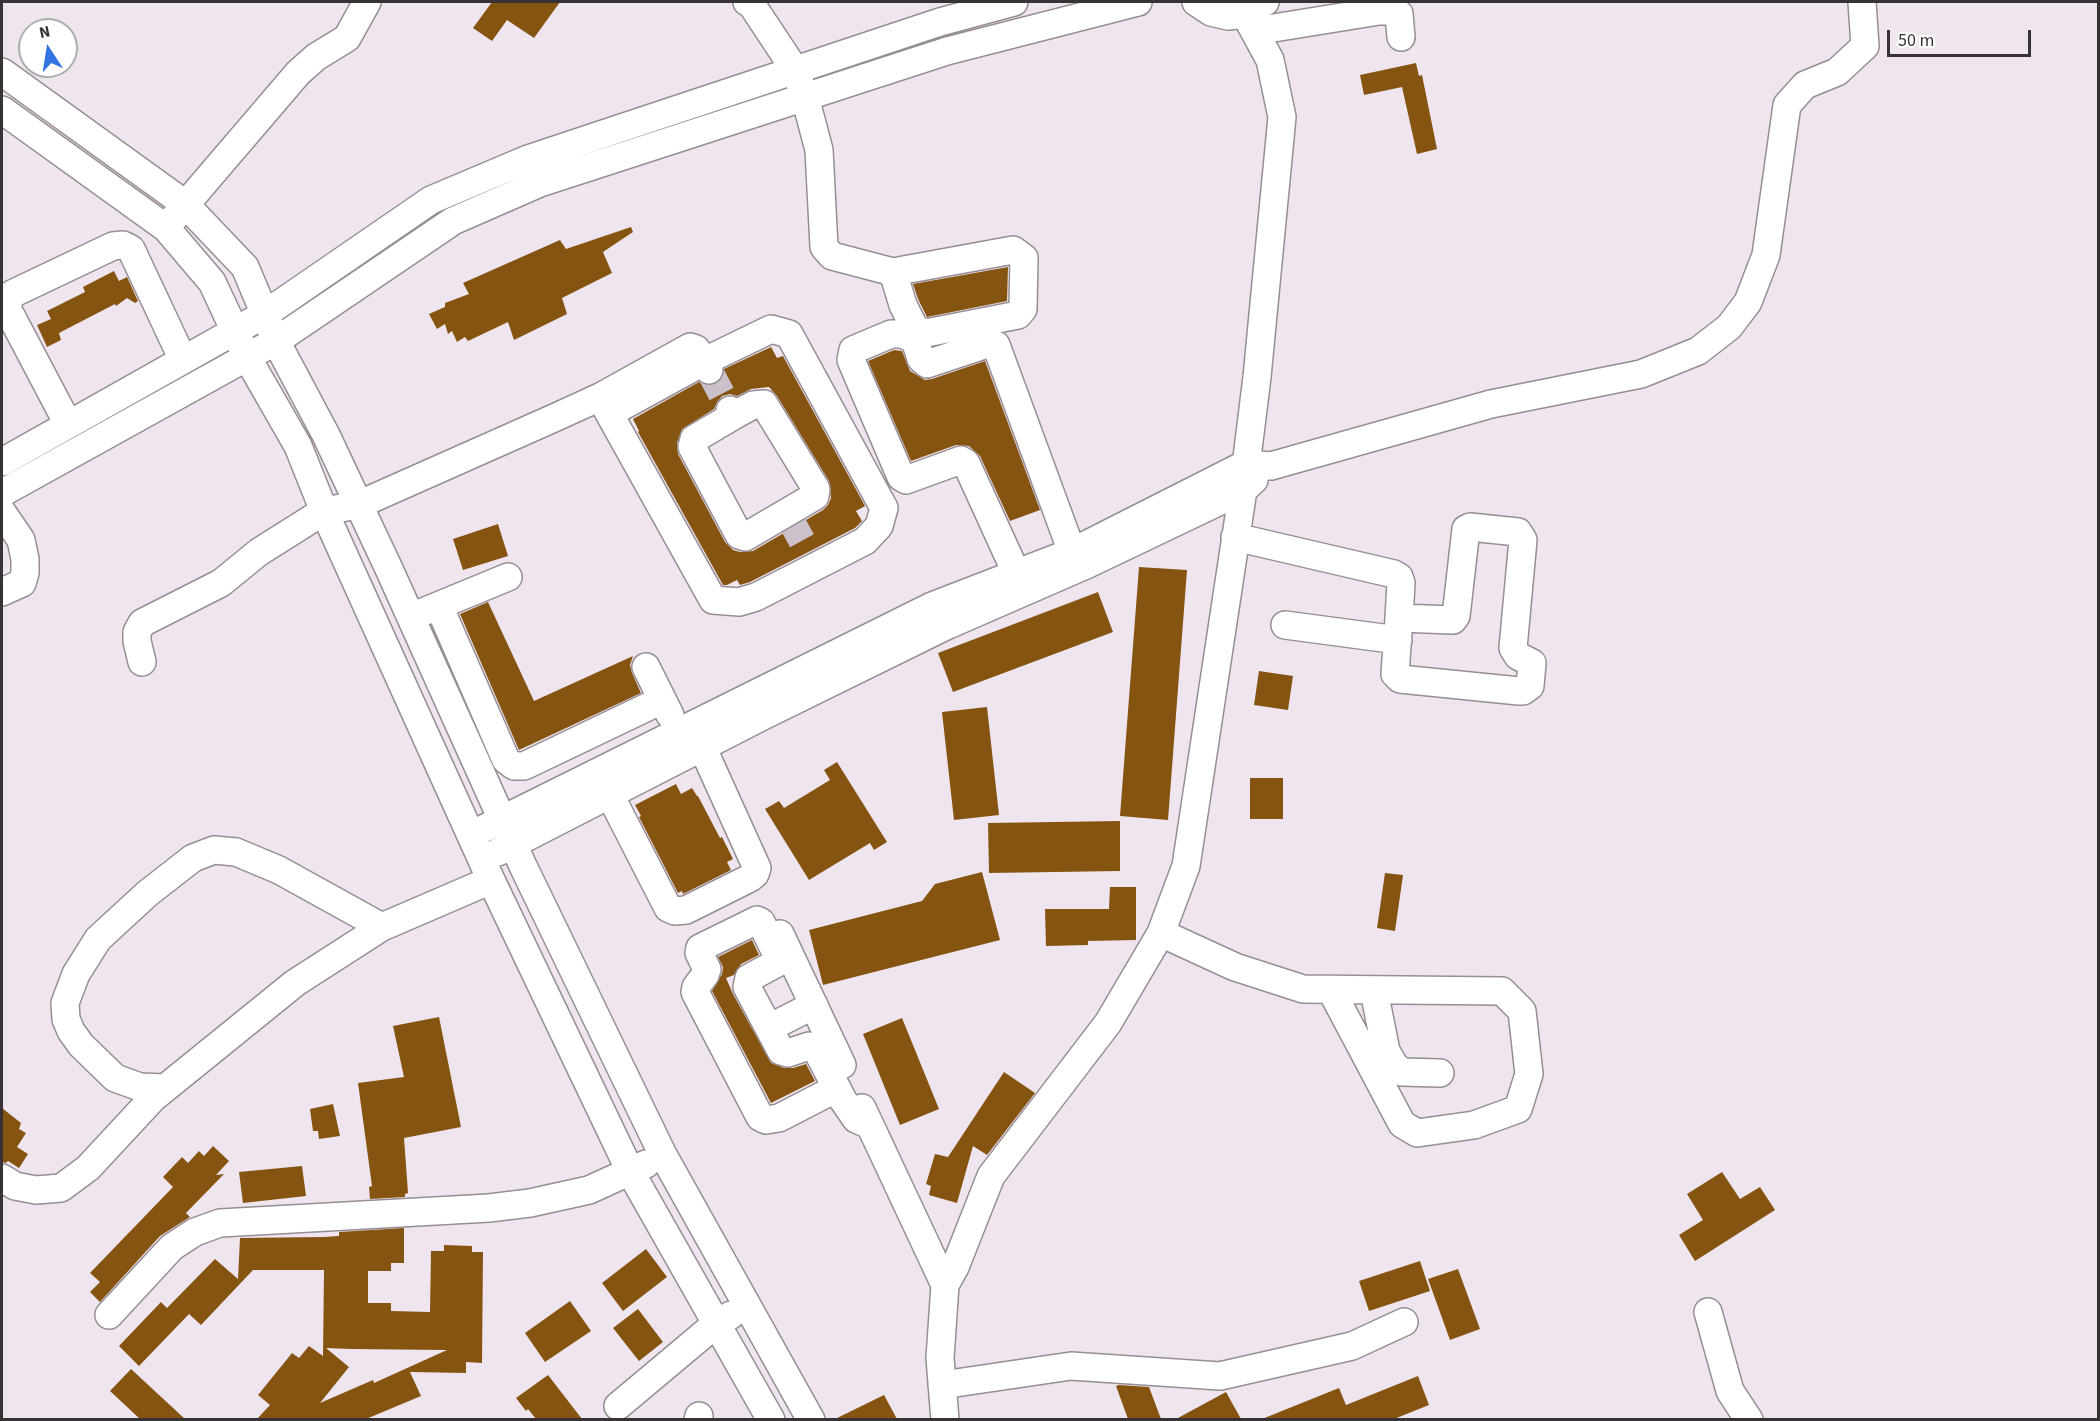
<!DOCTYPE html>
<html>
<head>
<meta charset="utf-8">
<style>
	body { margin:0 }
	#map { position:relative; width:2100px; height:1421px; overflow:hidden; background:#efe5ef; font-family:"Source Sans 3",sans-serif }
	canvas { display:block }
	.frame { position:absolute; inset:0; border:3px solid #363236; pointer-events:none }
	.north { position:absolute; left:18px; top:18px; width:60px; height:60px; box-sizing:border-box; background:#fff; border:2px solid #afadaf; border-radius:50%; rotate:348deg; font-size:16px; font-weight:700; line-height:24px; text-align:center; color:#363236 }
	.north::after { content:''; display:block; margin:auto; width:21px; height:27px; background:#3474e2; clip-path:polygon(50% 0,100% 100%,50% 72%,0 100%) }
	.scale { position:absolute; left:1887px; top:30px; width:144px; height:27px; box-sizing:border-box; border:3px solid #363236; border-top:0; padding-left:8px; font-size:18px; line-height:21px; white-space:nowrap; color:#363236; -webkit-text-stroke:4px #fff; paint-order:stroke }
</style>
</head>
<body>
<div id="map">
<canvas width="2100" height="1421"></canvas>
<div class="frame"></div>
<div class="north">N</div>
<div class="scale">50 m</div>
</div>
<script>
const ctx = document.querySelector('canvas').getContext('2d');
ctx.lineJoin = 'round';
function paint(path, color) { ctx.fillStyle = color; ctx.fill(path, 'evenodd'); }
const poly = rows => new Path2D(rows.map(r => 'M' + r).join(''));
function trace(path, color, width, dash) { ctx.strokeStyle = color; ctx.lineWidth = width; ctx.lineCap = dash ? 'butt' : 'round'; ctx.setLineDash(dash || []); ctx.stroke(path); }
const building = poly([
	[492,2,560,2,534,38,507,20,492,41,473,28],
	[1416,63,1419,76,1422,75,1437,149,1417,154,1402,87,1364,95,1360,75],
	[631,227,633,232,603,252,612,273,562,298,567,314,514,340,508,322,468,341,465,337,457,342,452,331,448,334,445,324,437,329,429,314,445,307,445,303,469,294,463,283,560,240,566,249],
	[1008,267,1007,301,927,317,918,299,913,284],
	[114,271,119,281,127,277,138,301,135,303,127,298,116,306,115,304,59,333,61,340,47,347,37,325,51,319,47,311,85,292,83,287],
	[771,347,777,358,783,356,865,506,856,511,862,521,855,528,750,582,740,585,737,580,727,585,723,585,638,432,639,431,633,419,699,382,707,386,716,384,722,379,724,369],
	[769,387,777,396,829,481,831,498,828,505,823,510,753,551,740,552,733,550,725,542,678,454,677,443,682,429,714,409,717,402,722,396,730,394,737,396,751,389],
	[894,350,902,351,910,371,925,380,932,379,985,361,1040,510,1010,521,980,456,969,446,956,445,911,461,868,361],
	[498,524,508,556,463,570,453,539],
	[1139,567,1187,570,1168,820,1120,816],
	[1098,592,1113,632,953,692,938,653],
	[488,602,534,701,633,656,630,665,632,673,641,693,519,750,460,614],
	[1259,671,1293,676,1288,710,1254,705],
	[987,707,999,815,954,820,942,712],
	[837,762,887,842,874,850,870,843,809,880,765,809,779,801,784,808,830,780,824,770],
	[1250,778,1283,778,1283,819,1250,819],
	[676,784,681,794,692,788,697,796,698,796,720,838,722,837,733,859,727,862,731,870,683,894,682,891,678,893,639,817,641,816,635,805],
	[1120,821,1120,871,989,873,988,823],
	[982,872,1000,940,823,985,809,930,922,901,935,884],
	[1385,873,1403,875,1395,931,1377,928],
	[1110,887,1136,887,1136,940,1088,941,1088,945,1046,946,1045,909,1109,909],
	[752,940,759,955,741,964,734,975,726,978,733,994,771,1063,784,1068,793,1068,806,1064,815,1081,771,1103,712,991,722,974,723,967,718,957],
	[439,1017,461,1127,404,1138,408,1193,405,1194,405,1197,370,1199,369,1187,372,1186,358,1083,404,1077,393,1026],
	[902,1018,939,1109,900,1125,863,1034],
	[1004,1072,1035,1093,987,1155,973,1146,957,1203,929,1195,931,1186,926,1184,935,1154,948,1157],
	[333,1104,340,1136,319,1139,318,1131,313,1131,310,1109],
	[2,1108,21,1123,19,1129,26,1133,17,1147,28,1154,19,1168,8,1161,6,1163,2,1162],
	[213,1146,229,1161,216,1175,224,1174,186,1213,190,1217,160,1236,100,1302,90,1292,100,1282,90,1273,173,1187,163,1177,182,1157,188,1163,199,1151,204,1156],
	[302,1166,306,1196,243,1203,239,1172],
	[1722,1172,1740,1199,1760,1187,1775,1210,1695,1261,1679,1235,1703,1220,1687,1194],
	[404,1228,404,1263,391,1263,391,1271,368,1271,368,1303,391,1303,391,1311,430,1312,431,1251,444,1251,444,1245,472,1246,472,1252,483,1252,482,1363,466,1362,466,1373,410,1372,421,1396,366,1419,257,1419,270,1405,258,1395,292,1353,299,1358,309,1346,323,1356,324,1270,253,1270,201,1325,189,1314,139,1366,119,1346,161,1302,167,1308,215,1259,238,1279,240,1238,324,1237,339,1236,339,1232],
	[326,1348,350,1349,447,1350,374,1383,373,1380,320,1403,349,1367],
	[646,1249,667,1277,623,1311,602,1283],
	[1420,1261,1430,1291,1369,1311,1359,1281],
	[1458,1269,1480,1329,1450,1340,1428,1279],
	[570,1301,591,1331,545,1362,525,1333],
	[638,1309,663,1342,639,1361,613,1328],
	[131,1369,185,1419,140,1419,110,1391],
	[548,1375,582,1419,536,1419,528,1409,526,1411,516,1398],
	[1418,1376,1429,1405,1394,1419,1262,1419,1339,1388,1346,1405],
	[1119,1385,1149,1387,1161,1419,1128,1419,1116,1386],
	[1226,1392,1241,1419,1176,1419],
	[884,1395,897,1419,835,1419]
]);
const minorTunnel = poly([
	[709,370,730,410],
	[789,517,812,559]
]);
const minor = poly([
	[747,2,750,2,795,70,805,97,819,150,824,247,832,256,893,272,1013,250,1024,258,1023,309,1018,315,926,333,915,329,903,305,893,272],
	[1196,2,1211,12,1228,16,1245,14,1265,2],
	[1255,31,1379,11,1392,11,1399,14,1401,37],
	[2,72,185,204,245,267,276,341,326,435,389,569,523,866,662,1153,811,1420],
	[2,110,166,228,212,282,247,357,298,446,324,511,491,880,630,1171,771,1420],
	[174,218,298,73,316,57,347,38,367,2],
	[621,407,705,361,709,370],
	[730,410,733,416,753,405,764,404,816,489,815,496,745,537,739,535,692,447,694,439,733,416],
	[68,424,8,310,8,302,12,294,113,246,123,245,131,249,183,360],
	[2,462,265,314,431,200,528,159,940,22,1014,2],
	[2,493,276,341,453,221,540,183,947,51,1138,2],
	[2,512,21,540,25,559,25,573,22,583,2,592],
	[1235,537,1394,574,1399,577,1401,583,1399,618,1395,674,1400,679,1519,691,1523,691,1530,686,1532,663,1518,656,1513,648,1523,540,1518,532,1470,527,1466,529,1456,616,1453,620,1399,618],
	[1023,588,966,463,961,460,906,480,901,477,851,360,853,350,891,334,902,334,915,340,921,359,927,364,990,343,996,345,1072,552],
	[439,606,506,760,514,766,524,766,662,700],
	[423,612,508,577],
	[1285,625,1398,640],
	[142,662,137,641,137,632,142,623,221,583,259,552,324,511,358,505,554,418,600,397,690,347,696,349,705,361,771,329,789,334,884,508,879,526,865,541,756,597,739,602,713,600,600,397],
	[646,667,670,715],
	[610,795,668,908,675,911,686,910,750,878,755,874,757,868,695,731],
	[471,835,932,606,1072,552,1246,464,1271,466,1491,404,1641,374,1698,351,1729,327,1748,302,1766,255,1787,105,1805,85,1837,72,1865,46,1862,2],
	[498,852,761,717,948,625,1088,564,1243,490,1254,480],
	[1161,933,1235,967,1303,989,1502,991,1522,1011,1529,1074,1518,1109,1474,1125,1417,1133,1402,1124,1331,990],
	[780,934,842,1065],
	[1374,991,1386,1051,1394,1065,1402,1072,1440,1073],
	[769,1028,814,1005],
	[165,1088,140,1087,115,1078,81,1045,71,1031,66,1019,65,1003,76,974,98,939,148,893,193,858,214,850,236,852,279,870,382,927],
	[837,1088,779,1118,766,1120,760,1117,695,992,696,987,705,975,707,969,699,953,700,948,757,920,761,922,778,957,777,963,749,978,747,987,781,1051,788,1053,809,1046,815,1047,843,1100,856,1119,870,1125],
	[862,1108,945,1285],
	[2,1178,15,1186,36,1190,61,1188,88,1168,153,1098,295,983,382,927,491,880],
	[1708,1312,1730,1391,1749,1420],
	[109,1315,172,1247,195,1232,220,1223,489,1208,530,1203,589,1190,646,1164],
	[942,1385,1071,1366,1220,1376,1352,1346,1404,1322],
	[618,1406,717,1323,731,1315],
	[698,1420,699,1416],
	[945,1420,940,1358,945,1285,955,1267,991,1176,1108,1023,1161,933,1186,866,1243,490,1257,377,1282,117,1270,60,1245,14]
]);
paint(building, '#865411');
trace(minorTunnel, '#cac1ca', 27, [27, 14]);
trace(minor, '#968d95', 30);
trace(minor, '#fff', 27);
</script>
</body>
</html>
